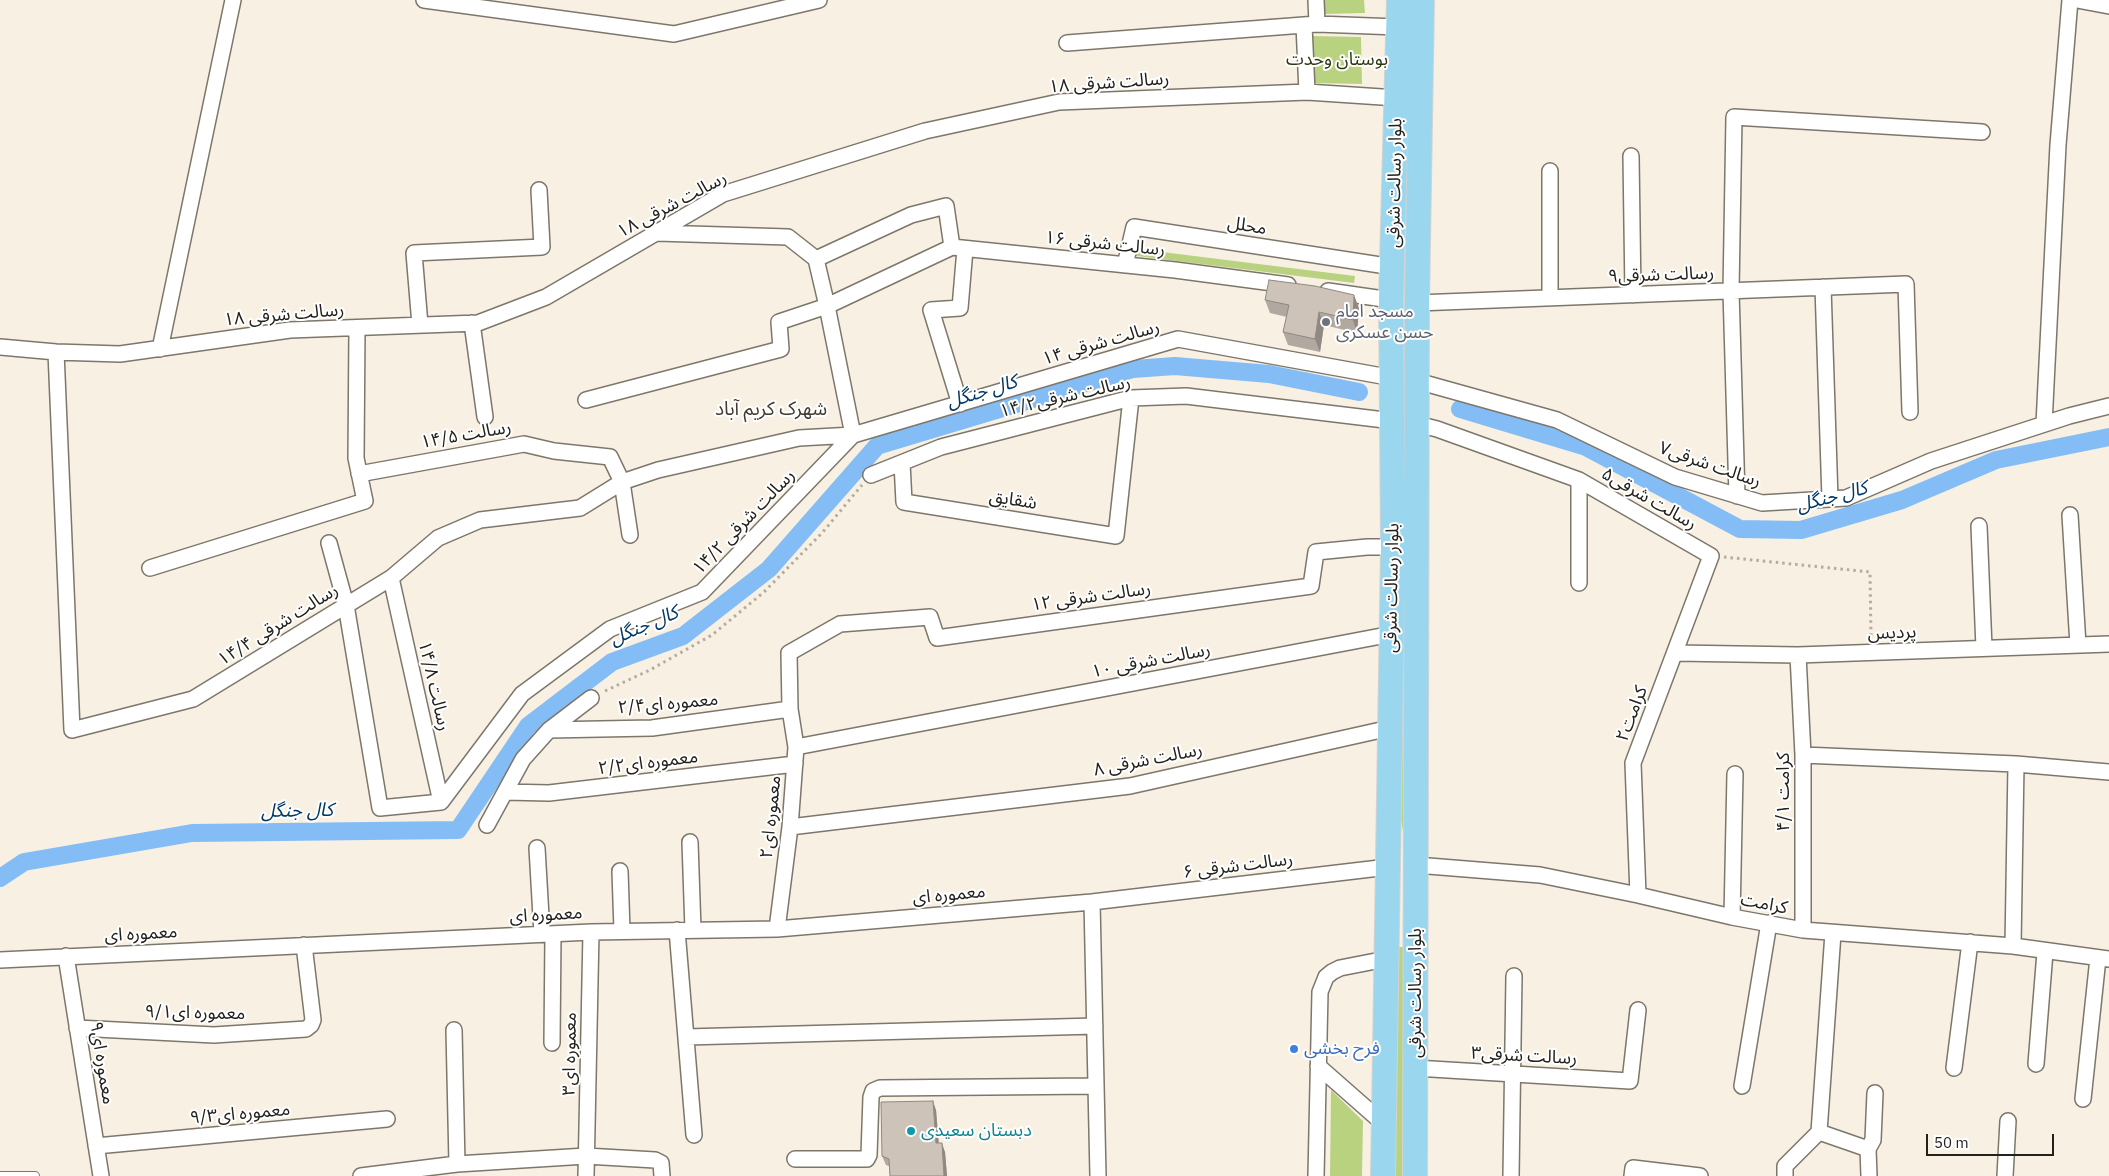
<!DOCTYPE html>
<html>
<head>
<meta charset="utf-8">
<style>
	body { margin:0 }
	#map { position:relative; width:2109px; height:1176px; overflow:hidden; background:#f8f1e3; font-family:"IBM Plex Sans",sans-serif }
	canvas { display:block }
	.scale { position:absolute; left:1926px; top:1134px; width:128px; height:22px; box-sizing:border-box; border:2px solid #23211c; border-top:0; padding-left:6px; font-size:15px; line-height:18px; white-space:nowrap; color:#23211c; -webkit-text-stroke:4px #fff; paint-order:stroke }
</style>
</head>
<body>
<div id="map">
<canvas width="2109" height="1176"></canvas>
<div class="scale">50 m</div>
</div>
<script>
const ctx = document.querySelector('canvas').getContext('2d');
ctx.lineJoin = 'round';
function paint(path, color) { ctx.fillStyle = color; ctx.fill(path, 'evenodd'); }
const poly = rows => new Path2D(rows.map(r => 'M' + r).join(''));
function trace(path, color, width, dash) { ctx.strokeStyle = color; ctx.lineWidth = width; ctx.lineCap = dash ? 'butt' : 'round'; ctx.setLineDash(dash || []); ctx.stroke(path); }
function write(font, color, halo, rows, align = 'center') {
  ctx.font = font + ' "IBM Plex Sans","Noto Sans Arabic",sans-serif'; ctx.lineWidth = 4; ctx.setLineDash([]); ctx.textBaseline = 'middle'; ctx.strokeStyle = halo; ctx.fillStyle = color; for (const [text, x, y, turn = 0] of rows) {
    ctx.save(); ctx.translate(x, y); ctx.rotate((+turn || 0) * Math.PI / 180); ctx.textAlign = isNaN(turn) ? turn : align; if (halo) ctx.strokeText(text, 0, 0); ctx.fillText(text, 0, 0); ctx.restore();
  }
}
const green = poly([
	[1324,0,1364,0,1365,13,1324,14],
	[1312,36,1361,37,1362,84,1314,83],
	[1130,248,1355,276,1354,283,1129,255],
	[1401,322,1408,374,1403,831,1397,798],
	[1396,947,1406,947,1403,1176,1395,1176],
	[1331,1090,1363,1121,1362,1176,1330,1176]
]);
const canal = poly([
	[1460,409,1586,447,1740,529,1801,530,1902,500,1996,460,2109,437],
	[0,878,24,862,192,833,458,830,528,726,612,662,683,636,769,569,877,446,1133,369,1175,366,1269,374,1359,392]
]);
const path = poly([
	[1724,557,1870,572,1871,637],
	[605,691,650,670,712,635,764,592,822,533,862,485]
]);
const service = poly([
	[0,1176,35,1176]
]);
const minor = poly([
	[424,0,674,34,819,0],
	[1316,0,1317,24],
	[2077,0,2109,6],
	[1304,25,1307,92],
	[1067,43,1317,24,1398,27],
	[1631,156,1633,295],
	[657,233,788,237,816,259],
	[1125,265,1134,227,1393,267],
	[1823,287,1830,499],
	[1328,291,1391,300],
	[1550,298,1550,171],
	[1417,303,1906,284,1910,412],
	[472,323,485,417],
	[420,325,414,253,542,247,539,190],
	[0,347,56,352,120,354,290,330,478,323,546,297,723,194,925,131,1059,102,1307,92,1397,98],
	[160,349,233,0],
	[56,352,72,730,193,699,391,578,438,538,480,520,580,508,622,482,658,470,799,438,853,435,1178,339,1393,378],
	[1417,381,1557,420,1675,477,1762,503,1846,498,1931,461,2069,416,2109,406],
	[586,400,781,349,779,322,827,306,952,247,1175,270,1288,285],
	[960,404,931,310,960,308,965,249],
	[1417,424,1437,429,1579,480,1711,556,1633,763,1638,895],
	[2044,424,2058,145,2070,0],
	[853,435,827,306,816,259,911,215,946,206,952,247],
	[902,463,904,502,1116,536,1131,398],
	[359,474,524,444,554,451,610,457,622,482,630,535],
	[871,475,941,447,1131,398,1186,396,1393,421],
	[1737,496,1731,291,1734,117,1982,132],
	[2070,515,2078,645],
	[1979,526,1984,648],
	[329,543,346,605,380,808,441,802,522,694,610,629,702,592,853,435],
	[150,568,365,501,356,458,357,328],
	[391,578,441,802],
	[1579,583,1579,480],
	[1676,653,1798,655,2109,644],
	[1798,655,1803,755,1803,930],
	[549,730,652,728,790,709],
	[796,747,1392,634],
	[1803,755,2016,764,2109,772],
	[505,792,549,793,795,764],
	[487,825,523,759,549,730,591,698],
	[790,827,1130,786,1390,728],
	[690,842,693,930],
	[537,848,542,934],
	[1416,865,1540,875,1638,895,1732,917,1803,930,2013,946,2109,959],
	[620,871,622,931],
	[1092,902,1098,1176],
	[1732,917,1735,774],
	[777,929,790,827,796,747,790,709,789,653,840,624,930,617,937,638,1311,586,1316,552,1367,547,1393,547],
	[677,930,694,1135],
	[2013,946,2016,764],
	[66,956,101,1176],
	[0,960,591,932,777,929,1092,902,1388,867],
	[77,1028,214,1035,306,1029,311,1025,313,1020,304,945],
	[454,1030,457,1164],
	[686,1037,1095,1026],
	[552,1043,553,934],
	[2036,1064,2045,952],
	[1318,1066,1384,1124],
	[1415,1068,1630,1081,1638,1010],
	[1954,1068,1970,942],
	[1742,1086,1769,923],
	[2083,1099,2098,958],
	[1819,1132,1833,933],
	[1819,1132,1868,1149,1869,1176],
	[96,1146,387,1119],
	[1868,1149,1873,1140,1875,1093],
	[795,1159,867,1159,869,1155,871,1097,873,1091,880,1088,1096,1086],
	[361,1176,457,1164,586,1156,655,1160,661,1163,662,1176],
	[586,1176,591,932],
	[1316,1176,1320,992,1326,977,1332,972,1340,968,1386,959],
	[1511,1176,1514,976],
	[1632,1176,1633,1168,1700,1176],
	[1785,1176,1785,1166,1819,1132],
	[2005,1176,2008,1121]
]);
const primary = poly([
	[1383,1176,1393,547,1391,300,1399,0],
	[1415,1176,1417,303,1422,0]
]);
const wall = poly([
	[1265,300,1359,308,1357,333,1324,325,1320,352,1288,345,1283,332,1287,317,1270,313],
	[936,1110,939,1143,945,1152,947,1176,890,1176,889,1166,886,1165,882,1156]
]);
const shadedWall = poly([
	[1354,295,1359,308,1357,333,1353,320],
	[1319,312,1324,325,1320,352,1315,339],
	[933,1101,936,1110,939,1151,936,1143],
	[942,1143,945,1152,947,1176,944,1176]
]);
const building = poly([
	[1269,280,1315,286,1354,295,1353,320,1319,312,1315,339,1283,332,1289,305,1265,300,1269,280],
	[933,1101,936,1143,942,1143,944,1176,890,1176,889,1159,882,1156,881,1102,933,1101]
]);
const markers = [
	[1326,322,5,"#6b7280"],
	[1294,1049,5,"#3f7fe0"],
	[911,1131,5,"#0f9aa8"]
];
const parkNames = [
	["بوستان وحدت",1337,60]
];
const streetNames = [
	["رسالت شرقی ۱۸",1109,83,-4],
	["بلوار رسالت شرقی",1395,183,-89],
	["رسالت شرقی ۱۸",672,205,-28],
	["محلل",1247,226,9],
	["رسالت شرقی ۱۶",1105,244,6],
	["رسالت شرقی۹",1661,275,-2],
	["رسالت شرقی ۱۸",284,315,-5],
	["رسالت شرقی ۱۴",1101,343,-16],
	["رسالت شرقی۱۴/۲",1065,397,-13],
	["رسالت ۱۴/۵",466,435,-10],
	["رسالت شرقی۷",1710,465,19],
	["رسالت شرقی۵",1649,499,30],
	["شقایق",1013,500,9],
	["رسالت شرقی ۱۴/۲",744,522,-46],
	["بلوار رسالت شرقی",1392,588,-89],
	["رسالت شرقی ۱۲",1091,597,-8],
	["رسالت شرقی ۱۴/۴",278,625,-32],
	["پردیس",1892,633,-2],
	["رسالت شرقی ۱۰",1151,661,-11],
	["رسالت ۱۴/۸",434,686,77],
	["معموره ای۲/۴",668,704,-5],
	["کرامت۲",1632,714,-69],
	["رسالت شرقی ۸",1148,760,-11],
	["معموره ای۲/۲",648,763,-7],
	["کرامت ۴/۱",1784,792,-90],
	["معموره ای۲",771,817,-84],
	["رسالت شرقی ۶",1238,866,-7],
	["معموره ای",949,895,-5],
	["کرامت",1764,904,11],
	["معموره ای",546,915,-3],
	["معموره ای",141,934,-3],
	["بلوار رسالت شرقی",1416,993,-90],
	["معموره ای۹/۱",195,1013,1],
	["معموره ای۳",570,1054,-89],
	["رسالت شرقی۳",1524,1056,3],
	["معموره ای۹",102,1063,81],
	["معموره ای۹/۳",240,1114,-5]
];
const worshipNames = [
	["مسجد امام",1336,312],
	["حسن عسکری",1336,333]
];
const shopNames = [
	["فرح بخشی",1304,1049]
];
const cultureNames = [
	["دبستان سعیدی",921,1131]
];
const waterNames = [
	["کال جنگل",982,392,-17],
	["کال جنگل",1832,497,-15],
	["کال جنگل",644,626,-23],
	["کال جنگل",297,811,-1]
];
const neighbourhoodNames = [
	["شهرک کریم آباد",771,410]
];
paint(green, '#b8d280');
trace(canal, '#84bdf6', 18);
trace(service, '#7d766b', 10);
trace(minor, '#7d766b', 18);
trace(primary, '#d3d3d2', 26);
trace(path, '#b2aca1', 3, [2.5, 4]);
trace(service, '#fff', 8);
trace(minor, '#fff', 15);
trace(primary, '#9bd6ef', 24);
paint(wall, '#b1a89f');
paint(shadedWall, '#908882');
paint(building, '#cec3b9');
trace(building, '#908882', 1);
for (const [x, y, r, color] of markers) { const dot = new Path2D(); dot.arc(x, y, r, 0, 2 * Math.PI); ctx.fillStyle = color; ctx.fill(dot); trace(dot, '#fff', 2); }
write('18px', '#2d3811', '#fff', parkNames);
write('18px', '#23211c', '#fff', streetNames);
write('18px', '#5b616d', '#fff', worshipNames, 'left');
write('18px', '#366cbe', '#fff', shopNames, 'left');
write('18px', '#0d838f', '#fff', cultureNames, 'left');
write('italic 19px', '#003966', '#fff', waterNames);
write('19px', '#3e382e', '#fff', neighbourhoodNames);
</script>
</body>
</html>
